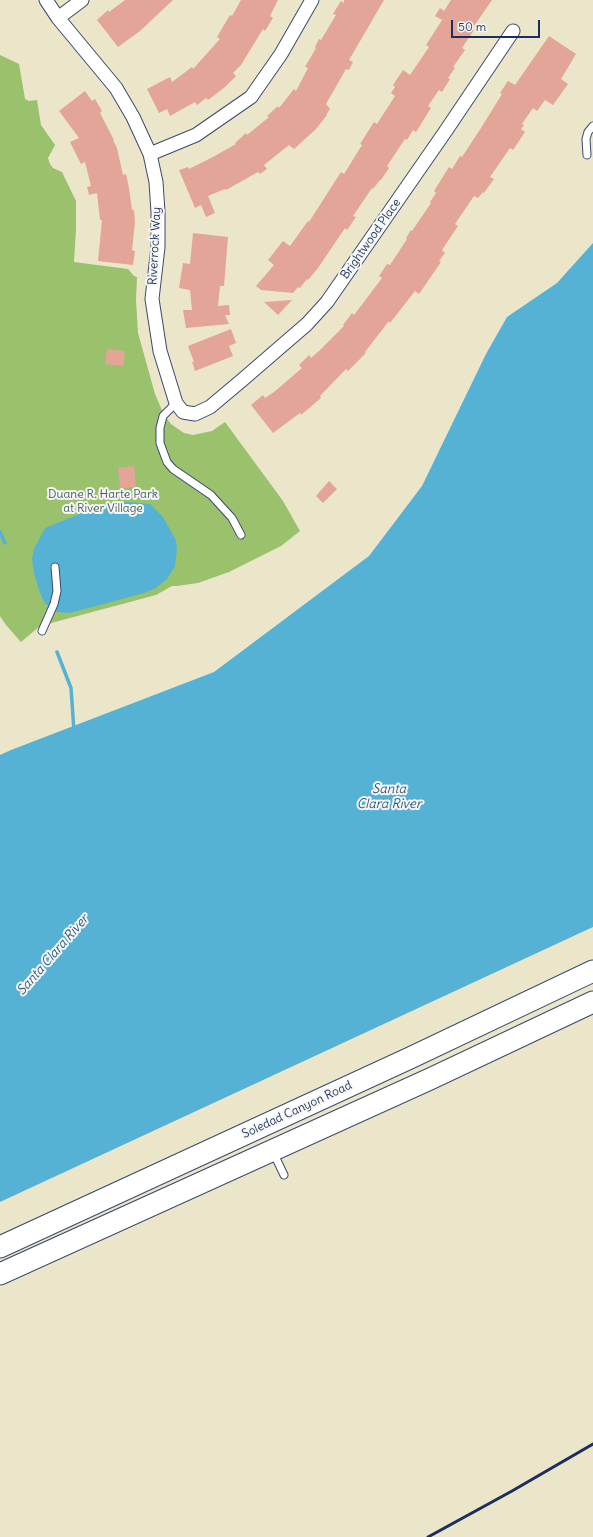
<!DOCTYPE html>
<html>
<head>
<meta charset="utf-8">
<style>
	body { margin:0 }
	#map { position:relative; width:593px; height:1537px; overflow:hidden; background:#ebe6c9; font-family:Delius,sans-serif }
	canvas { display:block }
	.scale { position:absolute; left:451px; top:20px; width:89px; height:18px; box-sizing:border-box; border:2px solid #1b2f5e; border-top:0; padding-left:5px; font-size:12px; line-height:14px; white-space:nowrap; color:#1b2f5e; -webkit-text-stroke:3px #f6f6f2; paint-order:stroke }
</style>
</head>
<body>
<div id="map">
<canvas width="593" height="1537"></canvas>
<div class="scale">50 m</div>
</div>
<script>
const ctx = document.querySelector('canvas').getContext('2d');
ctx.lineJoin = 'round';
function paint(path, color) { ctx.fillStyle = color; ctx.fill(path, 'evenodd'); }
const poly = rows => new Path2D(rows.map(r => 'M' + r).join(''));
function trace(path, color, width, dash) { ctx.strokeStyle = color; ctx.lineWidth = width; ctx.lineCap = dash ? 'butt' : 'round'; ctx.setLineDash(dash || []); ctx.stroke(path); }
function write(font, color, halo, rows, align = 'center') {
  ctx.font = font + ' Delius,sans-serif'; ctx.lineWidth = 4; ctx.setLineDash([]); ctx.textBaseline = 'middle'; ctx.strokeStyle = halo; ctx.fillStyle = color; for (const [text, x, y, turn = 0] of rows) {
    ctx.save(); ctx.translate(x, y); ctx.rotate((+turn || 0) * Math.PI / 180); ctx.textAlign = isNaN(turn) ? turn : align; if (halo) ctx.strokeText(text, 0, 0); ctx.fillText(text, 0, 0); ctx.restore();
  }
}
const green = poly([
	[0,55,19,64,25,99,29,101,37,100,41,125,55,145,48,158,50,164,53,168,62,172,76,201,76,230,74,262,128,269,134,276,137,277,136,300,138,333,155,394,164,415,171,424,184,433,193,435,212,431,225,422,283,501,300,531,281,546,229,572,198,583,177,586,172,586,156,595,40,626,21,642,6,625,0,616]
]);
const water = poly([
	[593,243,593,927,0,1202,0,755,11,750,214,672,369,556,422,486,486,354,507,317,557,283],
	[128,502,150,504,163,517,176,540,177,549,175,566,167,579,156,588,144,593,70,613,58,612,52,610,44,602,39,590,34,573,32,559,34,549,45,528,99,506]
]);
const stream = poly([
	[0,532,5,543],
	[57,652,71,688,74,731]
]);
const building = poly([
	[125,0,173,0,140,31,118,47,97,20,108,10,109,12],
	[241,0,278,0,270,16,273,18,265,31,263,29,241,65,233,73,236,76,225,87,208,100,206,98,197,105,195,102,170,116,167,109,159,113,147,89,170,77,172,82,192,67,193,69,220,39,217,37,230,15,232,16],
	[344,0,384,0,349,60,353,62,349,70,346,69,326,104,330,109,326,115,327,115,316,129,294,149,289,145,264,165,267,169,260,174,258,172,226,190,225,189,208,196,215,213,206,217,201,205,195,208,179,170,188,167,189,169,211,158,236,144,235,143,246,133,247,135,269,117,267,116,278,106,279,108,294,89,296,91,308,68,305,67,316,48,315,47,319,39,321,40,336,15,333,14,341,1,344,3],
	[451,0,492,0,472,29,474,30,462,48,465,50,453,67,455,68,448,78,450,79,442,92,439,90,428,106,431,108,416,132,413,130,407,140,405,139,387,166,389,168,381,180,380,180,373,189,372,188,353,216,356,217,347,230,345,228,318,268,308,280,307,279,300,288,298,287,293,293,261,290,256,286,274,265,268,260,283,241,290,246,308,221,309,222,341,172,344,174,362,145,360,144,374,122,377,124,395,96,391,93,395,87,393,85,403,70,410,75,429,47,426,45,442,20,435,16,440,8,444,11],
	[549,36,576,54,561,79,568,84,553,105,545,100,537,111,533,108,522,124,524,125,521,129,525,132,513,150,510,148,490,177,494,179,484,193,483,192,478,198,474,196,455,224,458,226,442,250,445,253,439,261,441,262,419,294,415,291,390,323,389,321,365,352,366,353,348,371,346,369,320,396,321,398,301,415,300,413,273,433,251,405,263,395,265,398,274,392,302,368,299,365,309,355,311,358,320,350,344,326,343,325,352,313,354,315,382,278,379,276,387,264,390,265,407,239,406,238,411,230,412,231,431,203,430,202,436,193,434,191,449,167,452,169,460,156,462,157,481,128,502,94,500,93,508,81,515,85],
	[85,91,92,101,95,99,102,111,100,113,114,140,113,140,117,148,123,175,126,174,129,188,132,210,134,210,135,222,132,250,135,251,133,265,98,261,102,220,100,220,97,193,89,195,87,187,91,186,85,162,81,164,70,142,79,138,59,111],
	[193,233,228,237,224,286,220,286,218,306,229,305,230,315,225,315,229,324,186,328,183,310,192,310,190,290,179,288,183,263,190,264],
	[292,300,278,315,264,302],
	[231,329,236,343,229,346,233,356,195,371,192,362,194,362,188,346],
	[107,349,125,351,123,366,105,364],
	[134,466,136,487,120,488,118,468],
	[329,481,337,489,323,503,316,496]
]);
const lane = poly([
	[587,155,586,139,588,132,593,126],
	[176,403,163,416,160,428,160,443,167,462,173,469,211,495,232,518,241,535],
	[42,631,54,604,57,591,55,567],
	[273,1152,284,1175]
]);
const street = poly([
	[46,0,58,18,116,88,133,117,150,154,156,182,158,212,158,247,152,299,160,351,176,403,183,412,195,414,210,407,241,381,307,324,327,302,445,132,513,31],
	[58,18,82,0],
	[150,154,196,135,251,97,281,54,312,0]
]);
const primary = poly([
	[0,1247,410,1058,593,971],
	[0,1274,430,1079,593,1002]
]);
const rail = poly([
	[428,1537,512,1491,593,1444]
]);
const streetNames = [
	["Brightwood Place",371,239,-55],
	["Riverrock Way",155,246,-87],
	["Soledad Canyon Road",297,1110,-25]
];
const parkNames = [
	["Duane R. Harte Park",103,495],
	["at River Village",103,509]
];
const waterNames = [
	["Santa",389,789],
	["Clara River",389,804],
	["Santa Clara River",53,955,-49]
];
paint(green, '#9ac16c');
paint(water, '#56b2d4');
trace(stream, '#56b2d4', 3.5);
paint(building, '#e2a597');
trace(lane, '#3a4a6e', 9);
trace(street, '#3a4a6e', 15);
trace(primary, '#3a4a6e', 23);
trace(lane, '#fff', 7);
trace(street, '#fff', 13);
trace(primary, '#fff', 21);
trace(rail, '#1b2f5e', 3);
write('12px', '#1b2f5e', '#f6f6f2', streetNames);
write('12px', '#415b62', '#f6f6f2', parkNames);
write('italic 13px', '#2d5681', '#f6f6f2', waterNames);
</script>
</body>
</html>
